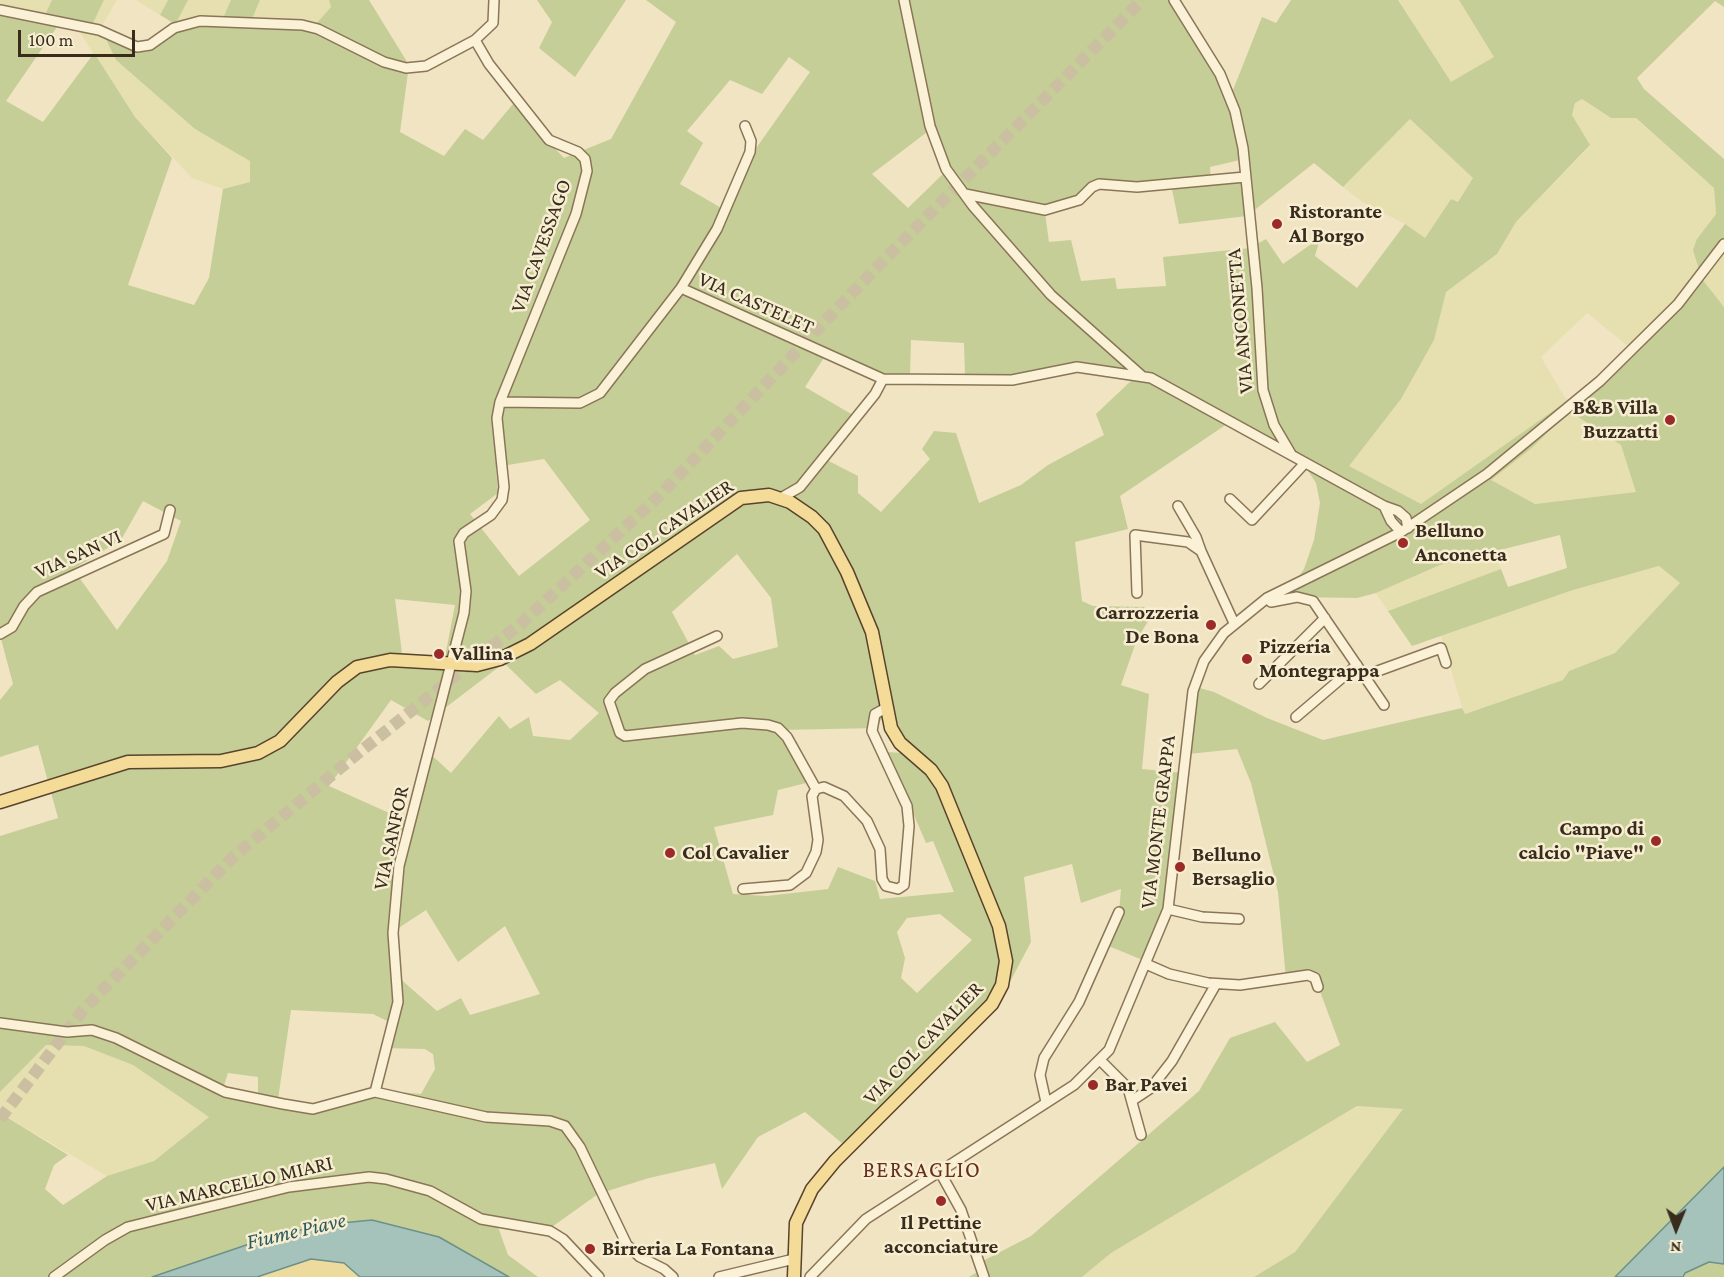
<!DOCTYPE html>
<html>
<head>
<meta charset="utf-8">
<style>
	body { margin:0 }
	#map { position:relative; width:1724px; height:1277px; overflow:hidden; background:#f0e4c2; font-family:"Crimson Pro",serif }
	canvas { display:block }
	.north { position:absolute; left:1646px; top:1199px; width:60px; height:60px; -webkit-text-stroke:4px #f7eed2; paint-order:stroke; rotate:181deg; font-size:16px; font-weight:700; line-height:24px; text-align:center; color:#392c1d }
	.north::after { content:''; display:block; margin:auto; width:21px; height:27px; background:#392c1d; clip-path:polygon(50% 0,100% 100%,50% 72%,0 100%) }
	.scale { position:absolute; left:18px; top:30px; width:117px; height:27px; box-sizing:border-box; border:3px solid #392c1d; border-top:0; padding-left:8px; font-size:18px; line-height:21px; white-space:nowrap; color:#392c1d; -webkit-text-stroke:4px #f7eed2; paint-order:stroke }
</style>
</head>
<body>
<div id="map">
<canvas width="1724" height="1277"></canvas>
<div class="north">N</div>
<div class="scale">100 m</div>
</div>
<script>
const ctx = document.querySelector('canvas').getContext('2d');
ctx.lineJoin = 'round';
function paint(path, color) { ctx.fillStyle = color; ctx.fill(path, 'evenodd'); }
const poly = rows => new Path2D(rows.map(r => 'M' + r).join(''));
function trace(path, color, width, dash) { ctx.strokeStyle = color; ctx.lineWidth = width; ctx.lineCap = dash ? 'butt' : 'round'; ctx.setLineDash(dash || []); ctx.stroke(path); }
function write(font, color, halo, rows, align = 'center') {
  ctx.font = font + ' "Crimson Pro",serif'; ctx.lineWidth = 5; ctx.setLineDash([]); ctx.textBaseline = 'middle'; ctx.strokeStyle = halo; ctx.fillStyle = color; for (const [text, x, y, turn = 0] of rows) {
    ctx.save(); ctx.translate(x, y); ctx.rotate((+turn || 0) * Math.PI / 180); ctx.textAlign = isNaN(turn) ? turn : align; if (halo) ctx.strokeText(text, 0, 0); ctx.fillText(text, 0, 0); ctx.restore();
  }
}
const farmland = poly([
	[0,0,52,0,43,19,0,6],
	[104,0,117,0,100,29,91,25],
	[136,0,168,0,160,15],
	[188,0,231,0,223,18,175,24],
	[260,0,329,0,331,7,315,25,252,19],
	[1398,0,1459,0,1495,58,1451,83],
	[77,28,103,33,116,60,195,129,251,160,250,182,223,189,192,178,135,117],
	[1582,99,1611,118,1635,118,1714,188,1716,214,1697,239,1724,250,1724,307,1702,279,1633,350,1587,313,1541,357,1567,401,1421,505,1348,467,1401,399,1434,340,1446,292,1497,254,1516,222,1590,146,1572,115,1575,103],
	[1410,119,1474,178,1458,202,1451,199,1424,239,1405,224,1364,203,1343,187],
	[1569,411,1621,445,1637,492,1535,504,1490,480,1533,447],
	[1495,553,1501,569,1388,611,1376,593,1440,565],
	[1659,566,1680,583,1615,653,1569,671,1563,680,1464,714,1441,636,1573,590],
	[46,1045,84,1046,133,1065,209,1117,154,1161,107,1176,0,1113,0,1092],
	[1357,1106,1404,1108,1295,1252,1254,1277,1082,1277,1111,1253]
]);
const green = poly([
	[52,0,104,0,92,25,127,46,147,52,175,24,160,15,168,0,188,0,176,23,223,18,231,0,260,0,252,19,315,25,331,7,329,0,369,0,409,65,400,132,444,156,465,129,483,140,513,104,564,158,611,139,676,22,646,0,1178,0,1233,90,1262,17,1276,23,1291,0,1398,0,1451,82,1494,57,1459,0,1724,0,1724,7,1715,1,1637,78,1644,89,1724,159,1724,250,1702,279,1724,307,1724,1167,1615,1277,1254,1277,1295,1252,1403,1109,1357,1106,1111,1253,1082,1277,969,1277,979,1271,977,1264,1031,1236,1199,1091,1230,1038,1275,1022,1307,1062,1340,1045,1315,978,1286,979,1278,892,1251,783,1237,749,1188,754,1196,687,1214,692,1267,718,1323,740,1462,708,1465,714,1563,680,1569,671,1615,653,1680,583,1659,566,1573,590,1412,646,1388,611,1501,569,1508,587,1567,568,1560,535,1440,565,1376,593,1357,598,1297,597,1295,582,1304,569,1314,540,1320,503,1316,483,1305,466,1227,424,1120,496,1128,529,1075,542,1082,601,1093,606,1144,607,1152,615,1137,639,1121,685,1149,694,1142,769,1185,773,1175,881,1167,924,1150,963,1106,945,1119,912,1121,889,1081,903,1072,864,1024,877,1031,942,1003,995,850,1150,805,1112,758,1137,722,1189,715,1163,649,1178,598,1194,549,1229,496,1221,508,1255,538,1277,509,1277,439,1237,321,1225,264,1239,152,1277,0,1277,0,1113,68,1155,54,1165,45,1189,63,1205,107,1176,154,1161,209,1117,133,1065,84,1046,46,1045,0,1092,0,836,58,818,38,745,0,757,0,700,13,684,0,635,0,6,43,19],
	[59,24,103,33,116,60,195,129,250,161,250,182,223,189,209,278,194,305,128,285,172,158,135,117,94,53,43,122,6,101],
	[789,57,810,72,757,147,723,209,680,184,703,143,687,131,730,80,762,94],
	[1582,99,1611,118,1636,118,1714,188,1716,214,1697,239,1693,250,1702,279,1569,410,1567,401,1421,504,1349,466,1401,399,1434,340,1446,292,1497,254,1516,222,1590,145,1572,115,1575,103],
	[1410,119,1473,178,1458,202,1451,199,1425,238,1405,224,1357,288,1315,256,1320,238,1283,264,1266,239,1250,248,1163,257,1166,286,1117,289,1115,278,1081,281,1071,240,1049,242,1045,213,1101,186,1171,184,1179,224,1247,216,1314,163,1343,187],
	[931,129,948,169,908,208,872,174],
	[1244,159,1245,178,1211,180,1210,167],
	[911,340,964,343,965,375,995,377,1095,367,1133,379,1096,414,1104,435,1048,465,1021,485,979,503,956,433,934,431,922,449,930,459,881,512,858,493,858,476,819,456,853,415,805,387,829,350,884,375,910,376],
	[1569,411,1621,445,1636,492,1535,504,1491,480,1533,447],
	[544,459,590,520,519,576,470,514,498,493,496,467],
	[143,501,181,521,167,561,117,630,73,569,121,540],
	[737,554,771,598,778,647,733,659,719,646,695,655,672,612],
	[395,599,455,605,445,657,402,653],
	[504,663,536,694,560,680,599,713,570,740,533,736,529,717,510,729,499,716,451,773,427,751,407,821,329,786,391,700,428,721],
	[889,703,902,753,887,752,926,843,933,841,954,892,880,899,875,881,838,867,828,889,767,896,733,894,714,827,773,815,778,790,806,783,780,730,877,728],
	[426,910,458,962,505,926,540,994,470,1015,461,998,437,1011,390,970,391,933],
	[940,914,972,940,917,993,901,978,905,958,897,932,907,918],
	[291,1010,373,1014,387,1021,382,1048,425,1049,433,1054,435,1069,421,1094,379,1090,310,1112,277,1106],
	[228,1073,258,1077,258,1101,220,1097],
	[537,0,626,0,575,77,539,48,552,22],
	[1709,1262,1724,1264,1724,1277,1683,1277,1685,1273]
]);
const sand = poly([
	[311,1259,344,1263,360,1277,257,1277]
]);
const water = poly([
	[1724,1167,1724,1264,1709,1262,1685,1273,1683,1277,1615,1277,1724,1167],
	[372,1220,439,1237,509,1277,360,1277,344,1263,311,1259,257,1277,152,1277,264,1239,321,1225,372,1220]
]);
const majorTunnel = poly([
	[0,1119,83,1010,233,857,356,755,524,621,660,495,875,269,1142,0]
]);
const minor = poly([
	[904,0,930,126,946,169,973,206,1051,295,1142,376],
	[1174,0,1220,74,1235,111,1243,148,1257,288,1263,390,1274,425,1291,454],
	[0,10,99,30,137,47,150,45,174,28,200,21,302,25,318,29,384,62,406,68,426,66,475,40,489,64,549,140,578,152,585,159,587,171,576,214,500,402,497,418,504,487,502,500,491,515,464,533,459,541,466,591,464,613,399,866,393,933,398,1002,375,1092],
	[475,40,493,23,494,0],
	[965,194,1045,210,1079,200,1092,187,1099,184,1137,187,1245,177],
	[681,288,883,379,1012,380,1077,367,1151,378,1384,506,1398,511,1406,518,1408,528],
	[500,402,580,403,600,393,681,288,717,229,750,152,751,141,745,126],
	[781,498,800,487,875,394,883,379],
	[1230,499,1252,520,1305,463],
	[1178,506,1196,537,1201,551],
	[1384,506,1391,521,1401,532],
	[1137,593,1135,535,1188,542,1201,551,1234,623],
	[1267,598,1271,602,1297,597,1313,601,1384,705],
	[0,634,12,627,24,606,37,592,164,534,170,510],
	[717,636,645,669,615,693,609,701,620,733,625,736,742,723,768,725,778,728,787,737,816,789],
	[1364,676,1441,648,1446,663],
	[1259,684,1325,618],
	[1296,717,1357,665],
	[743,889,790,885,806,873,816,852,818,840,812,796,816,789,824,787,844,796,867,821,880,849,882,879,886,886,898,889,904,885,909,826,907,806,872,731,875,714,886,708],
	[1168,909,1202,917,1239,919],
	[1146,964,1169,974,1208,983,1240,985,1308,975,1315,978,1318,987],
	[0,1023,67,1032,92,1030,116,1038,225,1092,283,1104,313,1109,375,1092,486,1117,550,1121,565,1126,580,1147,627,1245,640,1257,664,1269,673,1277],
	[1101,1061,1128,1088,1141,1135],
	[1133,1100,1151,1088,1172,1061,1216,984],
	[1046,1102,1040,1075,1044,1058,1079,1002,1119,912],
	[940,1172,961,1210,984,1277],
	[54,1277,105,1240,128,1227,289,1187,369,1177,386,1179,430,1191,481,1219,550,1231,563,1239,599,1277],
	[719,1277,794,1259],
	[810,1277,866,1219,1074,1085,1109,1050,1168,909,1193,691,1204,661,1224,633,1267,598,1401,532,1487,474,1600,381,1678,304,1724,244]
]);
const major = poly([
	[0,802,128,762,221,761,258,753,280,741,337,682,357,667,390,660,477,665,500,659,530,644,741,498,769,495,790,502,812,517,824,529,847,572,872,632,891,728,900,743,931,770,942,786,999,926,1006,961,1002,985,992,1004,835,1161,812,1189,796,1223,794,1277]
]);
const markers = [
	[1277,224,6,"#9c2a26"],
	[1670,420,6,"#9c2a26"],
	[1403,543,6,"#9c2a26"],
	[1211,625,6,"#9c2a26"],
	[439,654,6,"#9c2a26"],
	[1247,659,6,"#9c2a26"],
	[1656,841,6,"#9c2a26"],
	[670,853,6,"#9c2a26"],
	[1180,867,6,"#9c2a26"],
	[1093,1085,6,"#9c2a26"],
	[941,1201,6,"#9c2a26"],
	[590,1249,6,"#9c2a26"]
];
const poiNames = [
	["Ristorante",1289,212],
	["Al Borgo",1289,236],
	["B&B Villa",1658,408,"right"],
	["Buzzatti",1658,432,"right"],
	["Belluno",1415,531],
	["Anconetta",1415,555],
	["Carrozzeria",1199,613,"right"],
	["De Bona",1199,637,"right"],
	["Pizzeria",1259,647],
	["Montegrappa",1259,671],
	["Vallina",451,654],
	["Campo di",1644,829,"right"],
	["calcio \"Piave\"",1644,853,"right"],
	["Col Cavalier",682,853],
	["Belluno",1192,855],
	["Bersaglio",1192,879],
	["Bar Pavei",1105,1085],
	["Il Pettine",941,1223,"center"],
	["acconciature",941,1247,"center"],
	["Birreria La Fontana",602,1249]
];
const streetNames = [
	["VIA CAVESSAGO",541,246,-70],
	["VIA CASTELET",756,303,24],
	["VIA ANCONETTA",1240,321,-95],
	["VIA COL CAVALIER",664,529,-34],
	["VIA SAN VI",78,554,-24],
	["VIA MONTE GRAPPA",1158,822,-83],
	["VIA SANFOR",391,838,-78],
	["VIA COL CAVALIER",923,1043,-46],
	["VIA MARCELLO MIARI",239,1184,-13]
];
const neighbourhoodNames = [
	["BERSAGLIO",922,1170]
];
const waterNames = [
	["Fiume Piave",296,1231,-13]
];
paint(farmland, '#e6dfaf');
paint(green, '#c5ce96');
paint(sand, '#eddb9e');
paint(water, '#a5c2bb');
trace(water, '#6b9189', 1.5);
trace(majorTunnel, '#cbbfa1', 12, [12, 6]);
trace(minor, '#8a7558', 12);
trace(major, '#58432d', 15);
trace(minor, '#faf1d6', 9);
trace(major, '#f4db98', 12);
for (const [x, y, r, color] of markers) { const dot = new Path2D(); dot.arc(x, y, r, 0, 2 * Math.PI); ctx.fillStyle = color; ctx.fill(dot); trace(dot, '#f7eed2', 2); }
write('bold 21px', '#392c1d', '#f7eed2', poiNames, 'left');
write('21px', '#392c1d', '#f7eed2', streetNames);
ctx.letterSpacing = '1.5px';
write('22px', '#682e1b', '#f7eed2', neighbourhoodNames);
ctx.letterSpacing = '0px';
write('italic 22px', '#2c5a59', '#f7eed2', waterNames);
</script>
</body>
</html>
